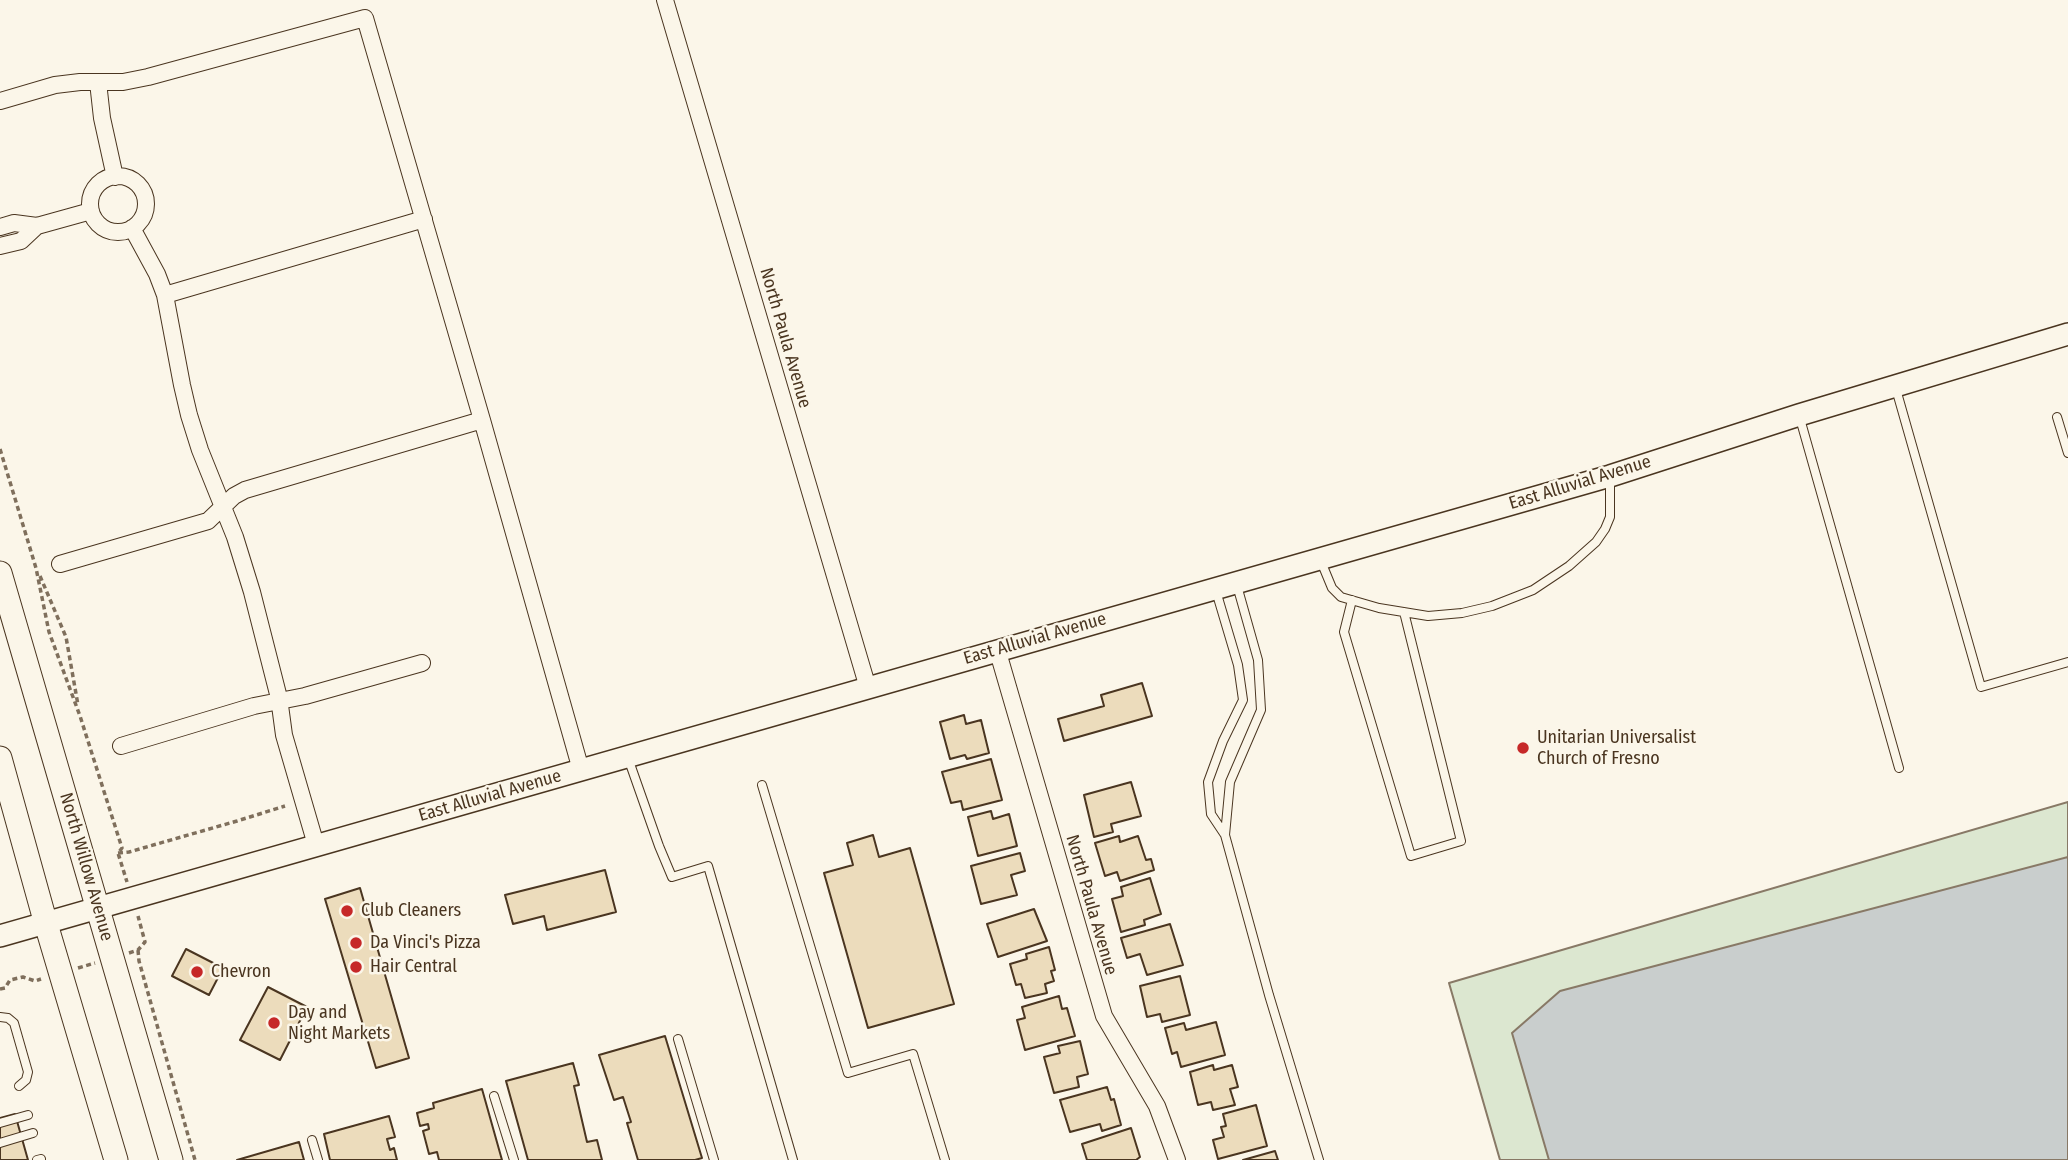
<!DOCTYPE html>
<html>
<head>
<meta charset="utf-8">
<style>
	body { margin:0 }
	canvas { display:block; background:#fbf6e9 }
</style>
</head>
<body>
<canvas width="2068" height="1160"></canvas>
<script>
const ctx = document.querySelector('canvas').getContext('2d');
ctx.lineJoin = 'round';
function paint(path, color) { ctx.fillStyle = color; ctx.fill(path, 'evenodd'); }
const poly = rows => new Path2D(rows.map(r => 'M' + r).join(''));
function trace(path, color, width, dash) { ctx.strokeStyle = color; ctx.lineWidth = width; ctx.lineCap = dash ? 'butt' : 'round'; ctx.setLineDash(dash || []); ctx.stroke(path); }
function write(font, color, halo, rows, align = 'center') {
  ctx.font = font + ' "Fira Sans Condensed",sans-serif'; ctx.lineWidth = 5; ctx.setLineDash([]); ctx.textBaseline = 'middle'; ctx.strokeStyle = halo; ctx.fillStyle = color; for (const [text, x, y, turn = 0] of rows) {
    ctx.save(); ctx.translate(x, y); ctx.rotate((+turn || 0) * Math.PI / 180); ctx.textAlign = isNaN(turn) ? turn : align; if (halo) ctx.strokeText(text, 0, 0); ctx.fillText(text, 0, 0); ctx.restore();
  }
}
const green = poly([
	[2068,802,2068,1160,1500,1160,1449,983,2068,802]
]);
const water = poly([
	[2068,857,2068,1160,1549,1160,1512,1033,1560,991,2068,857]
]);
const building = poly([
	[1142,683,1152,716,1064,741,1058,719,1104,706,1101,695,1142,683],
	[964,715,966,724,981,720,989,753,967,759,965,755,950,759,940,722,964,715],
	[991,759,1002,800,963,810,961,801,951,803,942,772,991,759],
	[1131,782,1141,816,1111,824,1113,832,1094,837,1084,795,1131,782],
	[991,811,993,819,1009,814,1017,846,978,856,968,817,991,811],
	[873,835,879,857,910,848,954,1004,868,1028,824,873,853,865,847,843,873,835],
	[1119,836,1120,842,1138,836,1146,860,1151,859,1154,870,1120,881,1117,872,1105,876,1095,843,1119,836],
	[1020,853,1025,871,1011,875,1017,895,981,904,971,866,1020,853],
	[605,870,616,912,547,930,544,916,513,924,505,895,605,870],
	[1150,878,1161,914,1144,920,1145,925,1121,932,1112,899,1123,896,1121,887,1150,878],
	[360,888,409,1058,376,1068,325,899,360,888],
	[1034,909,1047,941,998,957,987,924,1034,909],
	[1170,924,1183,965,1147,975,1140,954,1127,958,1121,938,1170,924],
	[1049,947,1055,970,1051,971,1054,981,1045,984,1047,993,1025,998,1021,984,1016,985,1010,964,1027,959,1026,954,1049,947],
	[186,949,223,968,209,995,172,976,186,949],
	[1180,976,1190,1015,1162,1022,1160,1014,1147,1017,1140,986,1180,976],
	[268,987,307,1007,280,1060,240,1040,268,987],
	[1059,996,1062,1009,1067,1008,1075,1036,1025,1050,1017,1020,1025,1018,1022,1007,1059,996],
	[1216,1022,1225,1055,1181,1067,1177,1052,1172,1054,1165,1028,1184,1023,1186,1030,1216,1022],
	[665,1036,702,1158,695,1160,638,1160,627,1123,631,1122,623,1097,614,1100,599,1055,665,1036],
	[1080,1041,1088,1074,1077,1077,1079,1087,1054,1093,1044,1057,1060,1053,1058,1046,1080,1041],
	[573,1063,579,1085,574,1086,587,1142,597,1140,602,1160,528,1160,506,1081,573,1063],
	[1213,1065,1214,1070,1232,1065,1238,1087,1230,1089,1235,1105,1213,1110,1211,1102,1198,1105,1190,1072,1213,1065],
	[1107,1087,1111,1100,1114,1099,1121,1125,1102,1131,1100,1124,1070,1132,1060,1100,1107,1087],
	[482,1089,502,1160,439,1160,437,1152,429,1154,423,1131,429,1129,428,1124,420,1126,417,1113,434,1108,433,1103,482,1089],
	[1256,1105,1267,1146,1218,1159,1213,1140,1224,1137,1221,1127,1226,1126,1223,1114,1256,1105],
	[15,1114,28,1160,0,1160,0,1118,15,1114],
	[389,1116,395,1137,387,1139,390,1150,394,1148,397,1160,330,1160,324,1134,389,1116],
	[1131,1128,1140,1157,1136,1160,1087,1160,1082,1144,1131,1128],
	[299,1142,304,1160,237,1160,299,1142],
	[1275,1151,1278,1160,1243,1160,1275,1151]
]);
const path = poly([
	[0,449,36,568,49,632,80,716,122,848,118,853,127,882],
	[40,576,66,637,78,705],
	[118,853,129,852,237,821,285,806],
	[138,950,139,961,195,1160],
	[129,953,138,950,145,942,138,916],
	[78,968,95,963],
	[0,989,5,988,10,980,23,977,35,981,41,979]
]);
const service = poly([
	[1896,389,1981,687,2068,662],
	[1799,415,1899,768],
	[2057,417,2068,453],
	[1320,559,1332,588,1341,597,1379,608,1428,616,1462,613,1492,606,1533,590,1569,566,1596,542,1605,529,1610,517,1610,478],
	[1216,591,1238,665,1243,700,1223,741,1208,782,1211,814,1225,835,1230,782,1261,710,1258,660,1236,582],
	[1352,600,1344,632,1411,856,1461,841,1404,612],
	[628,758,659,846,672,877,708,866,793,1160],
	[762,785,848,1073,913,1054,945,1160],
	[1225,835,1269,995,1319,1160],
	[0,1017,8,1018,14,1023,28,1072,26,1080,19,1086],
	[678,1039,714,1160],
	[494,1096,514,1160],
	[0,1123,28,1115],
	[312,1140,318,1160],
	[0,1143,33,1133],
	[37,1160,41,1159]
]);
const minor = poly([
	[665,0,868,688],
	[98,82,102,118,115,177],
	[0,101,55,85,80,82,123,82,148,77,365,18,482,420,581,770],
	'90 204a28 28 0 1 1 56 0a28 28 0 1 1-56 0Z',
	[0,227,14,223,37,226],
	[132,228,157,274,165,295,182,385,189,415,200,450,235,537,252,592,279,698,284,735,316,845],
	[0,246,21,241,37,226,91,211],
	[165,295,424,219],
	[60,564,208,521,234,496,245,490,482,420],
	[997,649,1104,1016,1157,1106,1177,1160],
	[121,746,254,706,305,696,422,663]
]);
const tertiary = poly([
	[0,936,1610,476,1799,415,2068,334]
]);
const secondary = poly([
	[0,573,171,1160],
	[0,758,46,924,116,1160]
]);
const markers = [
	[1523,748,7,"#c62828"],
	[347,911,7,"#c62828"],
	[356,943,7,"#c62828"],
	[356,967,7,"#c62828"],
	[197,972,7,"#c62828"],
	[274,1023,7,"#c62828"]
];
const streetNames = [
	["North Paula Avenue",785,338,74],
	["East Alluvial Avenue",1580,483,-17],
	["East Alluvial Avenue",1035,639,-16],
	["East Alluvial Avenue",490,796,-16],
	["North Willow Avenue",86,867,74],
	["North Paula Avenue",1091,905,74]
];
const poiNames = [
	["Unitarian Universalist",1537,738],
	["Church of Fresno",1537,759],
	["Club Cleaners",361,911],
	["Da Vinci's Pizza",370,943],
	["Hair Central",370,967],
	["Chevron",211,972],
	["Day and",288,1013],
	["Night Markets",288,1034]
];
paint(green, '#dce7d0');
trace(green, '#887966', 2);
paint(water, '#c9cecd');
trace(water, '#887966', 2);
paint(building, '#ecdcbc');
trace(building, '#4a3520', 2);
trace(service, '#4a3520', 10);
trace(minor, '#4a3520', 18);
trace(tertiary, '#4a3520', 24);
trace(secondary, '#4a3520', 25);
trace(path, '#7f6f5c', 3.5, [5, 3.5]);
trace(service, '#fbf6e9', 8);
trace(minor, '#fbf6e9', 16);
trace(tertiary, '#fbf6e9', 21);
trace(secondary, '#fbf6e9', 23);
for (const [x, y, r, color] of markers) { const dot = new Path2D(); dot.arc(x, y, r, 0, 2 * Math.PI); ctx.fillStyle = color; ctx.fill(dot); trace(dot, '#fbf6e9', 2.5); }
write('18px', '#4a3520', '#fbf6e9', streetNames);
write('18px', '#4a3520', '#fbf6e9', poiNames, 'left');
</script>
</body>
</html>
